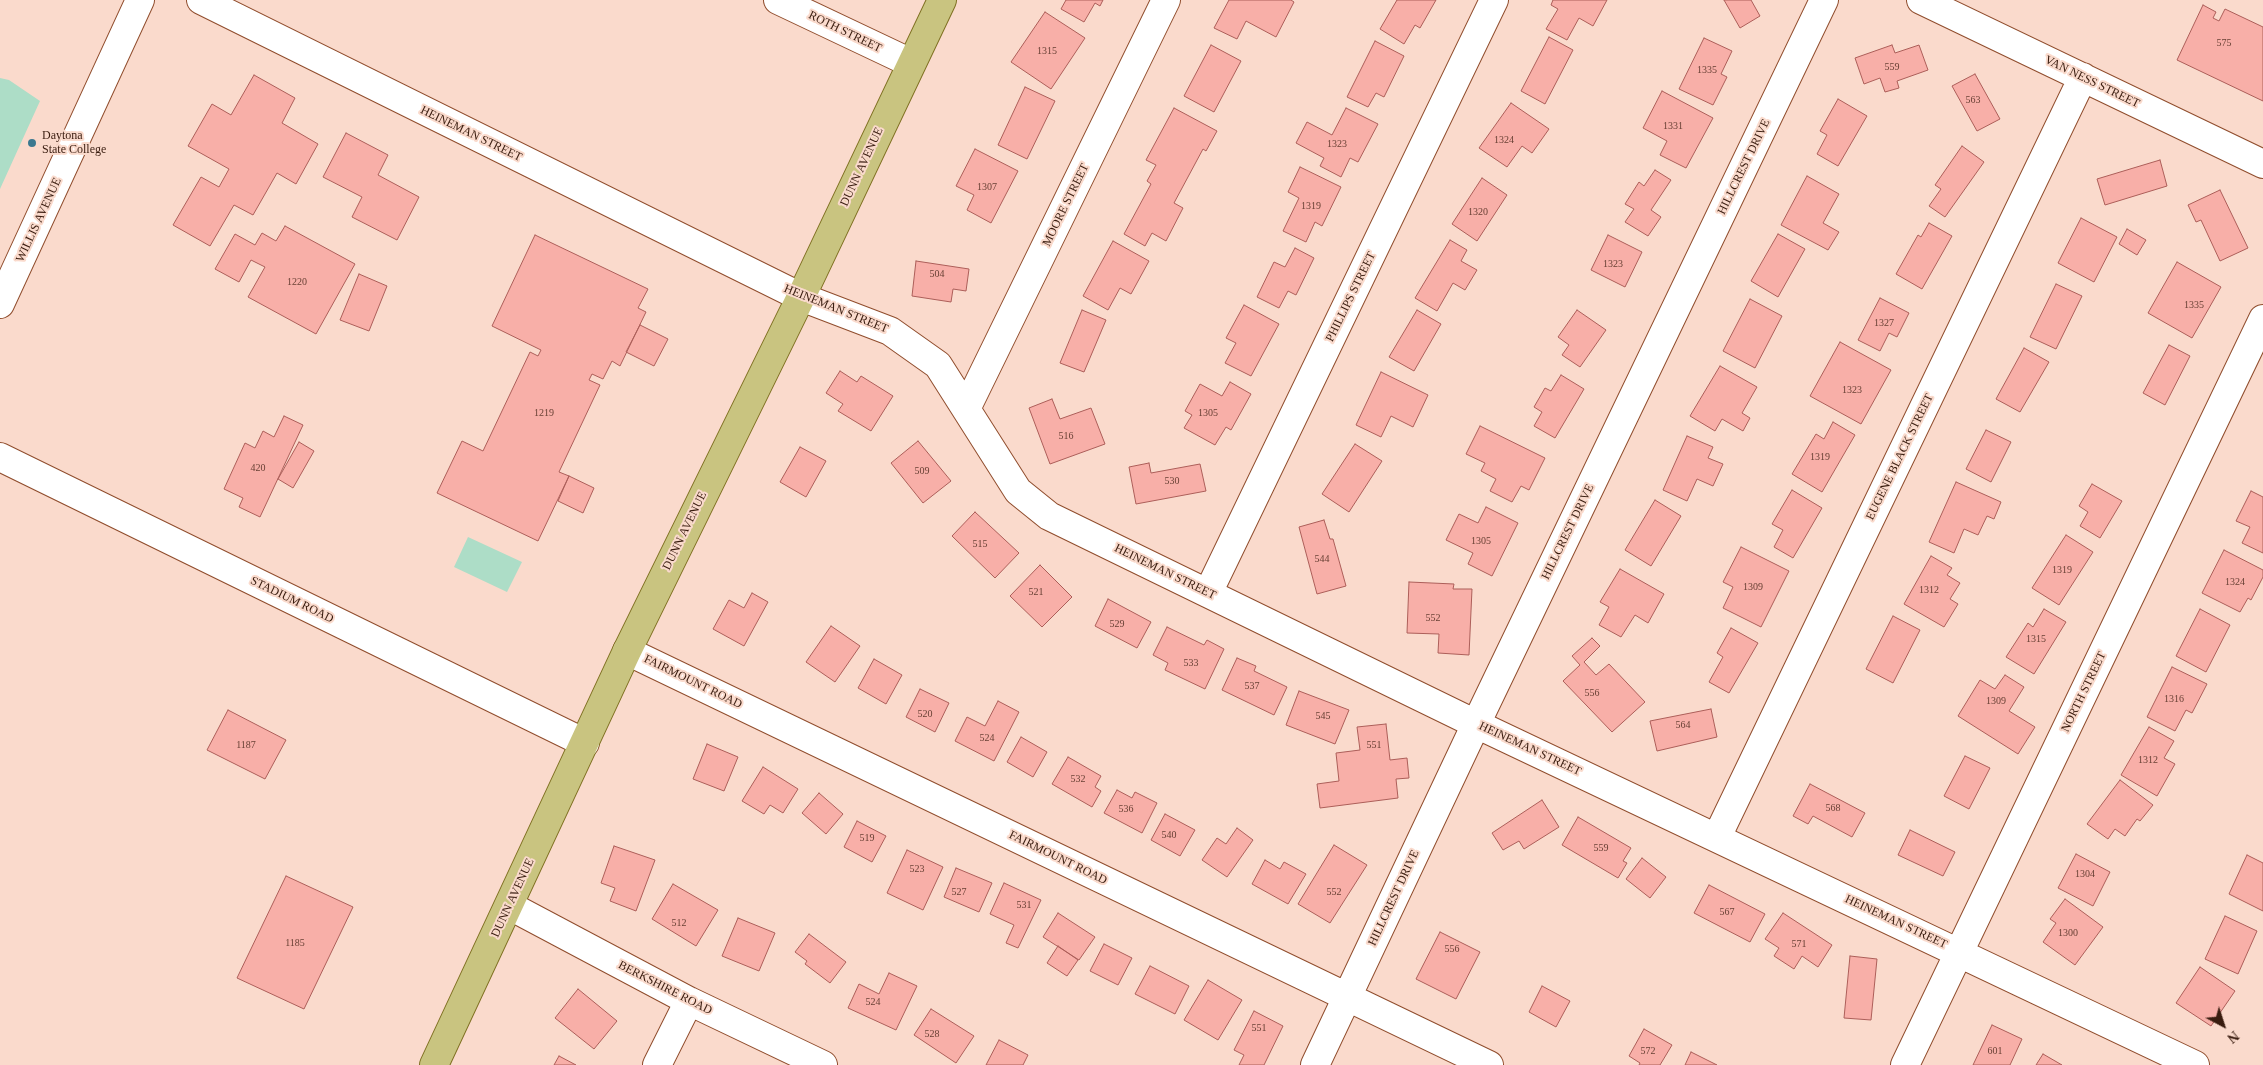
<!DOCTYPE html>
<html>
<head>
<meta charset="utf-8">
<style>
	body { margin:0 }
	#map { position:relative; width:2263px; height:1065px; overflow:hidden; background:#fadacc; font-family:Georgia,serif }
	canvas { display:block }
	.north { position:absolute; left:2198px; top:1000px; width:50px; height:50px; -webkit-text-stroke:4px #fadacc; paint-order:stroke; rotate:140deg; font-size:14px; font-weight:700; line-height:20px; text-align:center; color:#391c0f }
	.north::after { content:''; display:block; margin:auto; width:18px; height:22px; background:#391c0f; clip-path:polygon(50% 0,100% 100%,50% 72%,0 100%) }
</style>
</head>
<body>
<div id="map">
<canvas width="2263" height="1065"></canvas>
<div class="north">N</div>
</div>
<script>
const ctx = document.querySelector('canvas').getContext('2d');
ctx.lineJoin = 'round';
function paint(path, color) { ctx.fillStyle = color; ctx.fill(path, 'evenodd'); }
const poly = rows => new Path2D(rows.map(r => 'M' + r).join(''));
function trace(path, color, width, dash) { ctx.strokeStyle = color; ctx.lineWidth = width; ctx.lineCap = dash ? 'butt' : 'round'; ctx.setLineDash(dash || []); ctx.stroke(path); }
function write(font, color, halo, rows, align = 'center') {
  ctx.font = font + ' Georgia,serif'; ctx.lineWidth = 4; ctx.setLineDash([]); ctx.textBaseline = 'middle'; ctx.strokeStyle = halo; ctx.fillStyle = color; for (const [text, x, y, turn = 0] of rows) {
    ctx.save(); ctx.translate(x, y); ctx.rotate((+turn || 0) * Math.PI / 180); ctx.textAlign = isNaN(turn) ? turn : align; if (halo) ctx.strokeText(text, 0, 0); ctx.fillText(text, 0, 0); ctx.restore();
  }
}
const green = poly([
	[0,78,9,80,40,101,0,189],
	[468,537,522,562,507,592,454,567]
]);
const building = poly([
	[1066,0,1103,0,1100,6,1095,3,1084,22,1061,9,1066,0],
	[1229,0,1291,0,1294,2,1276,37,1246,21,1237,39,1214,28,1229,0],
	[1397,0,1436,0,1420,28,1415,25,1404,44,1380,29,1397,0],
	[1553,0,1607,0,1593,26,1579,18,1567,40,1546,29,1558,9,1551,5,1553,0],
	[1724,0,1751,0,1760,16,1740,28,1724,0],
	[2203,5,2216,12,2213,18,2219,21,2225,9,2263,27,2263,101,2177,60,2203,5],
	[1045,12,1085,38,1051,89,1011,62,1045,12],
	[1549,37,1573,50,1545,104,1521,91,1549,37],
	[1704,38,1732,51,1721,74,1727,77,1713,105,1679,89,1704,38],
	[1375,41,1404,56,1384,97,1376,93,1368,107,1347,97,1375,41],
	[1211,45,1241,61,1214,112,1184,96,1211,45],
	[1892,45,1895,53,1919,45,1928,70,1897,81,1899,88,1885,92,1880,78,1864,84,1855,58,1892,45],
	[1975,74,2000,119,1977,131,1952,86,1975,74],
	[254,75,295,98,282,123,318,144,296,184,277,173,253,215,234,205,210,246,173,225,201,177,219,187,229,169,188,146,212,104,231,115,254,75],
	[1025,87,1055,101,1027,159,998,145,1025,87],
	[1662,91,1713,118,1686,168,1660,155,1667,141,1643,128,1662,91],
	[1838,99,1867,116,1838,166,1817,154,1827,135,1820,131,1838,99],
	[1511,103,1549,129,1532,153,1522,146,1507,167,1479,148,1511,103],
	[1174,108,1217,131,1206,151,1203,149,1174,203,1183,208,1166,241,1152,233,1145,246,1124,234,1151,184,1147,181,1156,165,1146,160,1174,108],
	[1346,108,1378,124,1358,162,1350,158,1341,177,1320,166,1324,158,1296,143,1307,122,1332,135,1346,108],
	[346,133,388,155,378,175,419,197,397,240,352,217,362,197,323,177,346,133],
	[1962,146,1984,162,1945,217,1929,206,1941,189,1935,185,1962,146],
	[975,149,1018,171,991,223,967,210,974,195,956,186,975,149],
	[2160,160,2167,186,2105,205,2097,179,2160,160],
	[1300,167,1341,187,1322,226,1315,222,1306,242,1283,231,1299,198,1288,192,1300,167],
	[1655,170,1671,180,1651,210,1661,217,1648,236,1625,222,1634,209,1625,204,1639,182,1644,186,1655,170],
	[1807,176,1839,194,1823,223,1839,232,1828,250,1781,225,1807,176],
	[1482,178,1507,195,1477,241,1452,224,1482,178],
	[2220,190,2248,248,2220,261,2201,220,2196,222,2188,205,2220,190],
	[2081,218,2117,237,2094,282,2058,263,2081,218],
	[1929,223,1952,236,1922,289,1896,274,1918,235,1921,237,1929,223],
	[285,226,355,264,316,334,248,297,265,267,251,260,239,282,215,269,235,234,255,245,262,233,276,241,285,226],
	[2127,229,2146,240,2137,255,2119,244,2127,229],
	[1778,234,1805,249,1778,297,1751,281,1778,234],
	[535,235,648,289,638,308,646,312,620,366,612,361,603,379,592,374,589,380,600,385,559,472,569,476,538,541,437,493,462,441,483,451,530,352,538,356,541,350,492,326,535,235],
	[1608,235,1642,252,1625,287,1591,270,1608,235],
	[1450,240,1467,250,1461,261,1477,270,1465,290,1453,283,1437,311,1415,298,1450,240],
	[1113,241,1149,261,1131,294,1120,288,1108,310,1083,296,1113,241],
	[1295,248,1314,258,1296,295,1288,291,1279,308,1257,297,1274,262,1285,267,1295,248],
	[916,261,969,269,966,291,953,289,951,302,912,296,916,261],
	[2177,262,2221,287,2192,338,2148,313,2177,262],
	[359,274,387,286,369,331,340,320,359,274],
	[2056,284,2082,296,2056,349,2030,337,2056,284],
	[1880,298,1909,313,1897,337,1889,333,1880,351,1858,340,1880,298],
	[1750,299,1782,316,1755,368,1723,351,1750,299],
	[1244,305,1279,324,1251,376,1225,363,1236,343,1226,338,1244,305],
	[1082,310,1106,320,1084,372,1060,363,1082,310],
	[1417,310,1441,324,1414,371,1389,357,1417,310],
	[1577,310,1606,330,1580,367,1562,355,1569,345,1558,337,1577,310],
	[640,325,668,339,654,366,626,352,640,325],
	[1840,342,1891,370,1861,424,1810,396,1840,342],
	[2169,345,2190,356,2165,405,2143,393,2169,345],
	[2024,348,2049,362,2020,412,1996,399,2024,348],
	[1720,366,1757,387,1742,413,1750,418,1743,431,1722,419,1715,431,1690,416,1720,366],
	[840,371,857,382,861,376,893,396,871,431,838,411,843,404,826,393,840,371],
	[1381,372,1428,395,1413,427,1391,416,1381,437,1356,425,1381,372],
	[1561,375,1584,389,1555,438,1534,426,1542,412,1534,407,1545,388,1551,391,1561,375],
	[1230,382,1251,394,1231,430,1226,427,1215,445,1184,428,1192,415,1185,411,1200,384,1222,396,1230,382],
	[1052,399,1060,419,1091,408,1105,444,1050,464,1029,408,1052,399],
	[284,416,303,425,260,517,239,507,243,498,224,489,245,443,255,448,263,431,274,437,284,416],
	[1833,422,1855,435,1822,492,1792,474,1816,434,1824,439,1833,422],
	[1480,426,1545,458,1529,490,1521,486,1512,502,1490,491,1496,479,1481,471,1485,463,1466,454,1480,426],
	[1986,430,2011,442,1991,482,1966,469,1986,430],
	[1687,436,1713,447,1708,458,1723,464,1713,486,1697,479,1687,501,1663,490,1687,436],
	[918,441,951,481,923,503,891,463,918,441],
	[299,442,314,451,293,488,278,479,299,442],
	[1355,444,1382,461,1349,512,1322,494,1355,444],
	[800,447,826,461,806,497,780,482,800,447],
	[1149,463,1151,473,1200,464,1206,491,1136,504,1129,467,1149,463],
	[569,476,594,488,583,513,558,501,569,476],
	[1956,482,2001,502,1994,519,1987,516,1978,535,1964,529,1954,553,1929,542,1956,482],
	[2092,484,2122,501,2100,538,2080,526,2088,512,2079,506,2092,484],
	[1792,490,1822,508,1793,558,1774,547,1783,530,1772,524,1792,490],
	[2251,491,2263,497,2263,553,2242,543,2250,527,2236,521,2251,491],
	[1655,500,1681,516,1651,566,1625,550,1655,500],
	[1486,507,1518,523,1492,576,1468,564,1473,553,1446,540,1459,514,1478,523,1486,507],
	[975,512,1019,553,995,578,952,536,975,512],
	[1324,520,1330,539,1333,539,1346,586,1317,594,1299,527,1324,520],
	[2066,535,2093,552,2059,605,2032,588,2066,535],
	[1741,547,1789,571,1761,627,1723,608,1733,587,1723,582,1741,547],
	[2224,550,2263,570,2263,577,2251,600,2248,598,2240,612,2202,593,2224,550],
	[1931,556,1952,568,1947,575,1960,583,1950,599,1958,604,1944,627,1904,604,1931,556],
	[1040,565,1072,597,1042,627,1010,596,1040,565],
	[1620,569,1664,594,1648,623,1635,615,1621,637,1599,625,1609,607,1600,602,1620,569],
	[1409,582,1454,584,1453,589,1472,589,1469,655,1438,653,1439,634,1407,633,1409,582],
	[752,593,768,602,744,646,713,629,729,600,744,608,752,593],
	[1108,599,1151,622,1137,648,1095,626,1108,599],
	[2044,609,2066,622,2034,674,2006,657,2028,623,2033,627,2044,609],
	[2200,609,2230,625,2206,672,2176,656,2200,609],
	[1893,616,1920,630,1893,683,1866,669,1893,616],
	[831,626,860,646,835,682,806,662,831,626],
	[1167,627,1204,645,1207,640,1224,649,1205,689,1165,670,1168,663,1153,655,1167,627],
	[1731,628,1758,643,1729,693,1709,682,1723,657,1717,653,1731,628],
	[1592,638,1600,646,1584,662,1596,675,1609,664,1645,702,1612,732,1563,681,1580,665,1572,656,1592,638],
	[1237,658,1256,666,1254,671,1287,687,1274,715,1222,690,1237,658],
	[874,659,902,675,886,704,858,688,874,659],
	[2172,667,2207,684,2192,713,2186,710,2175,731,2147,717,2172,667],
	[2005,675,2024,687,2009,711,2035,727,2018,754,1958,716,1980,680,1995,689,2005,675],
	[920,689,949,703,935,732,906,717,920,689],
	[1299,691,1349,710,1335,744,1286,725,1299,691],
	[998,701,1019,712,994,761,955,741,967,717,985,726,998,701],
	[1711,709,1717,737,1657,751,1650,721,1711,709],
	[228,710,286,740,265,779,207,750,228,710],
	[1386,724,1390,760,1407,758,1409,778,1396,779,1398,798,1320,808,1317,784,1339,781,1336,753,1360,750,1357,727,1386,724],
	[2149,727,2174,741,2164,758,2175,764,2157,796,2121,775,2149,727],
	[1021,737,1047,752,1033,777,1007,762,1021,737],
	[707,744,738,757,724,791,693,779,707,744],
	[1965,756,1990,768,1969,809,1944,796,1965,756],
	[1068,757,1101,776,1095,787,1101,791,1092,807,1052,784,1068,757],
	[763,767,798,789,783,813,770,805,764,814,742,801,763,767],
	[2120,780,2153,805,2140,821,2137,819,2125,836,2115,829,2108,839,2087,824,2120,780],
	[1810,784,1865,813,1852,837,1813,816,1808,824,1793,816,1810,784],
	[1117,790,1132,798,1135,792,1157,803,1142,833,1104,813,1117,790],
	[819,793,843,814,826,834,802,813,819,793],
	[1542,800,1559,827,1524,849,1519,841,1503,850,1492,833,1542,800],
	[1165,814,1195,830,1180,856,1151,840,1165,814],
	[1578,817,1631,848,1623,861,1627,863,1618,878,1562,845,1578,817],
	[857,821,886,836,872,862,844,847,857,821],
	[1237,828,1253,840,1227,877,1202,860,1217,838,1226,844,1237,828],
	[1910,830,1955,852,1943,876,1898,855,1910,830],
	[1334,845,1367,865,1330,923,1298,904,1334,845],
	[614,846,655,860,636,911,610,901,615,888,601,883,614,846],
	[907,850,943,867,923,910,887,893,907,850],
	[2076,854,2110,872,2093,906,2058,888,2076,854],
	[2247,855,2263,863,2263,911,2229,894,2247,855],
	[1642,858,1666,877,1650,898,1626,879,1642,858],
	[1265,860,1280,869,1284,862,1306,874,1288,904,1252,884,1265,860],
	[956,868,992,883,979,912,944,897,956,868],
	[286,876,353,907,304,1009,237,978,286,876],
	[1004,883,1041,900,1018,948,1006,943,1014,925,990,914,1004,883],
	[673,884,718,910,696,946,652,919,673,884],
	[1709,885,1765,914,1750,942,1694,913,1709,885],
	[2065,899,2103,927,2075,965,2043,942,2056,923,2050,919,2065,899],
	[1058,913,1095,937,1079,960,1043,937,1058,913],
	[1783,913,1832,945,1818,967,1802,956,1794,969,1774,956,1779,948,1765,939,1783,913],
	[2225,916,2257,931,2238,974,2205,959,2225,916],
	[738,918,775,933,759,971,722,956,738,918],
	[1440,932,1480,952,1456,999,1416,979,1440,932],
	[809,934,846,962,830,983,805,964,807,961,795,952,809,934],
	[1104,944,1132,958,1118,985,1090,971,1104,944],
	[1058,946,1078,960,1067,976,1047,963,1058,946],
	[1850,956,1877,959,1871,1020,1844,1018,1850,956],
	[1150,966,1189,986,1175,1014,1135,994,1150,966],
	[2200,967,2235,991,2211,1026,2176,1003,2200,967],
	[889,973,917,986,896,1030,848,1008,859,984,879,994,889,973],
	[1208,980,1242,1000,1218,1040,1184,1020,1208,980],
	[1542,986,1570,1001,1556,1027,1529,1012,1542,986],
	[578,989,617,1021,594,1049,555,1018,578,989],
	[931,1009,974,1036,956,1063,914,1035,931,1009],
	[1254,1011,1283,1026,1264,1065,1239,1065,1244,1055,1234,1050,1254,1011],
	[1992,1025,2022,1039,2010,1065,1973,1065,1992,1025],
	[1644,1029,1672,1045,1660,1065,1639,1065,1640,1063,1629,1056,1644,1029],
	[999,1040,1028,1055,1023,1065,986,1065,999,1040],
	[1691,1052,1717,1065,1685,1065,1691,1052],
	[2043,1054,2062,1065,2036,1065,2043,1054],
	[559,1056,576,1065,554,1065,559,1056]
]);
const minor = poly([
	[201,0,801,297,890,331,938,365,1018,491,1049,516,1476,724,2195,1065],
	[778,0,911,63],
	[1921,0,2263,164],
	[0,304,140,0],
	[966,409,1166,0],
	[0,457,585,743],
	[1208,593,1494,0],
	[627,651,1489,1065],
	[1717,837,2083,77],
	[510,906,689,1001,823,1065],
	[657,1065,689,1001],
	[1315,1065,1476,724,1824,0],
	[1905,1065,2263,319]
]);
const major = poly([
	[434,1065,627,651,801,297,942,0]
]);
const markers = [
	[32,143,5,"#3b788f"]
];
const numberNames = [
	["575",2224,43],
	["1315",1047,51],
	["559",1892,67],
	["1335",1707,70],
	["563",1973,100],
	["1331",1673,126],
	["1324",1504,140],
	["1323",1337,144],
	["1307",987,187],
	["1319",1311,206],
	["1320",1478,212],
	["1323",1613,264],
	["504",937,274],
	["1220",297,282],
	["1335",2194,305],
	["1327",1884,323],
	["1323",1852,390],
	["1219",544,413],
	["1305",1208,413],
	["516",1066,436],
	["1319",1820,457],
	["420",258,468],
	["509",922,471],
	["530",1172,481],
	["1305",1481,541],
	["515",980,544],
	["544",1322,559],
	["1319",2062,570],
	["1324",2235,582],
	["1309",1753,587],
	["1312",1929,590],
	["521",1036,592],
	["552",1433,618],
	["529",1117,624],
	["1315",2036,639],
	["533",1191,663],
	["537",1252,686],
	["556",1592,693],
	["1316",2174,699],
	["1309",1996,701],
	["520",925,714],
	["545",1323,716],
	["564",1683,725],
	["524",987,738],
	["1187",246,745],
	["551",1374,745],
	["1312",2148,760],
	["532",1078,779],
	["568",1833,808],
	["536",1126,809],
	["540",1169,835],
	["519",867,838],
	["559",1601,848],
	["523",917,869],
	["1304",2085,874],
	["527",959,892],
	["552",1334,892],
	["531",1024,905],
	["567",1727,912],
	["512",679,923],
	["1300",2068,933],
	["1185",295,943],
	["571",1799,944],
	["556",1452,949],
	["524",873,1002],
	["551",1259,1028],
	["528",932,1034],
	["572",1648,1051],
	["601",1995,1051]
];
const streetNames = [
	["ROTH STREET",845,32,26],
	["VAN NESS STREET",2092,82,26],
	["HEINEMAN STREET",471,134,26],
	["DUNN AVENUE",862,167,-65],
	["HILLCREST DRIVE",1744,167,-64],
	["MOORE STREET",1066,205,-64],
	["WILLIS AVENUE",39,220,-65],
	["PHILLIPS STREET",1351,297,-64],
	["HEINEMAN STREET",836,309,22],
	["EUGENE BLACK STREET",1900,457,-64],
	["DUNN AVENUE",685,531,-64],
	["HILLCREST DRIVE",1568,532,-64],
	["HEINEMAN STREET",1165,572,26],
	["STADIUM ROAD",292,600,26],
	["FAIRMOUNT ROAD",693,682,26],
	["NORTH STREET",2084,692,-64],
	["HEINEMAN STREET",1530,749,25],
	["FAIRMOUNT ROAD",1058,858,26],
	["DUNN AVENUE",513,898,-65],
	["HILLCREST DRIVE",1394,898,-65],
	["HEINEMAN STREET",1896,922,25],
	["BERKSHIRE ROAD",665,988,27]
];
const poiNames = [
	["Daytona",42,136],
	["State College",42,150]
];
paint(green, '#adddc7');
paint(building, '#f8afa8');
trace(building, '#ac5e59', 1);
trace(minor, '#904d2d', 30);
trace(major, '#7f7021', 30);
trace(minor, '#fff', 28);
trace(major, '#c9c480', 28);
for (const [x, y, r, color] of markers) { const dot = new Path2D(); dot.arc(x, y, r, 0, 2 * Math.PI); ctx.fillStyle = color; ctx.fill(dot); trace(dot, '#fadacc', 2); }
write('10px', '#694135', null, numberNames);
write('12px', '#391c0f', '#fadacc', streetNames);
write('12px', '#391c0f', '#fadacc', poiNames, 'left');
</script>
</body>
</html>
